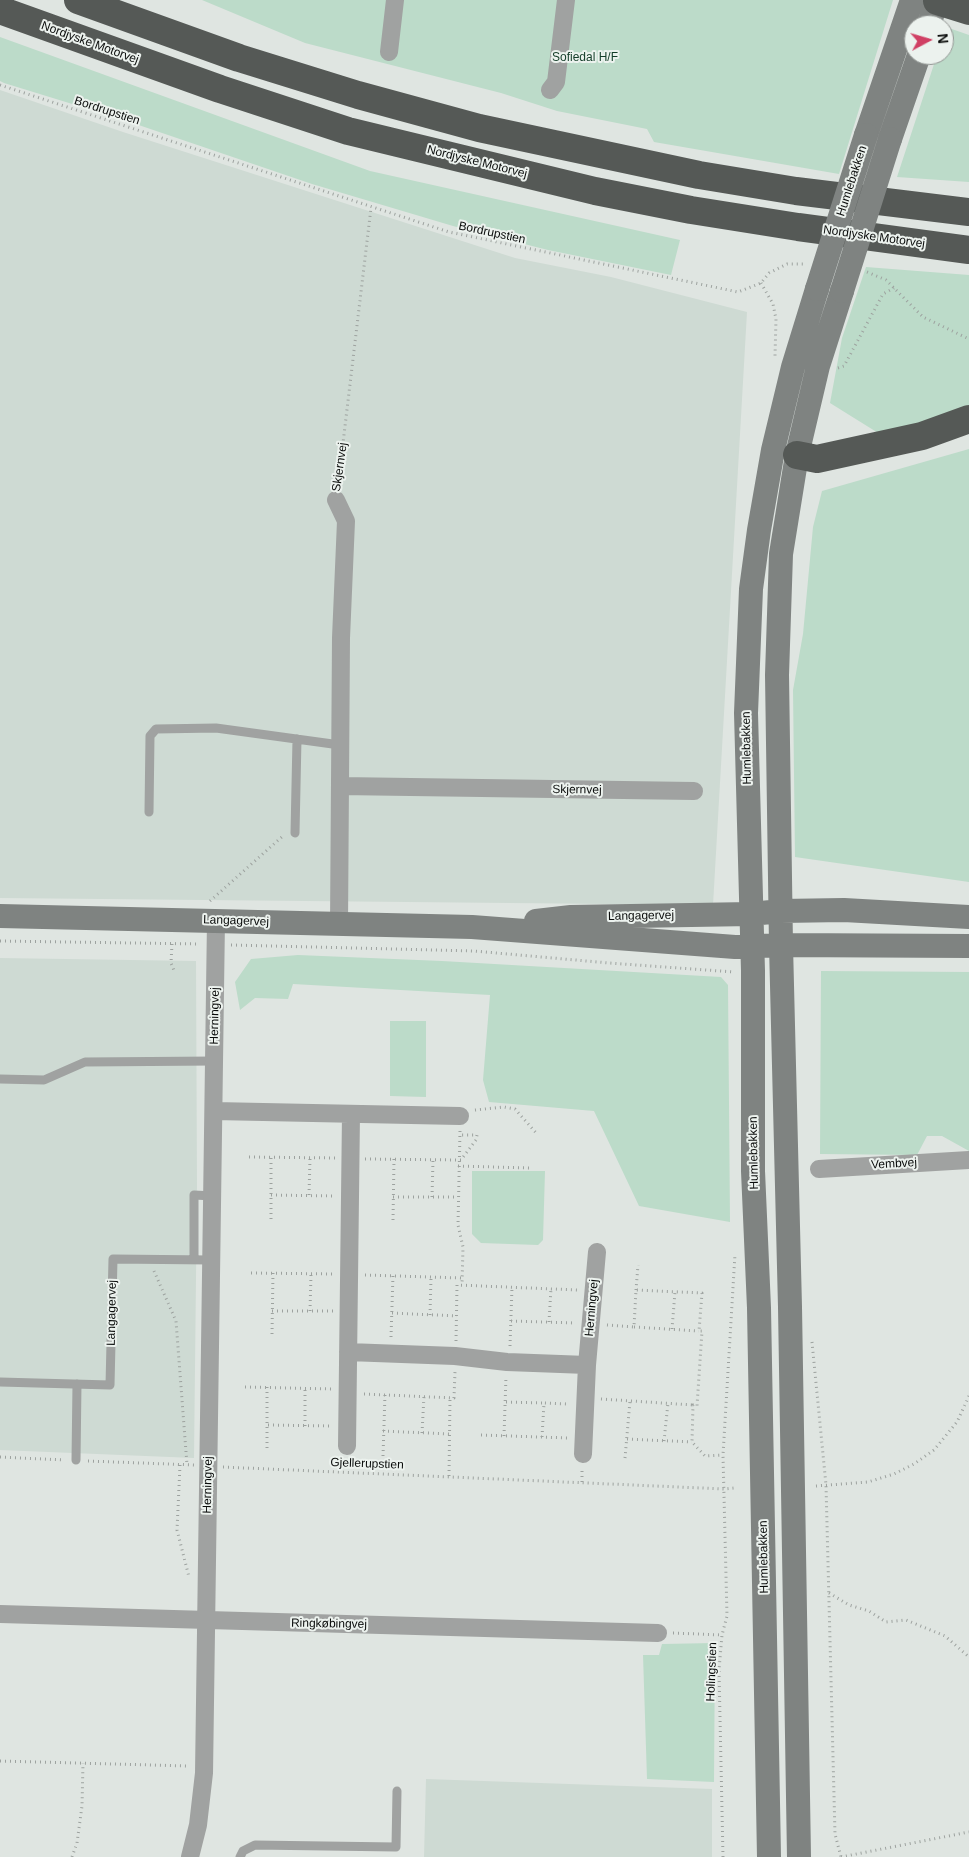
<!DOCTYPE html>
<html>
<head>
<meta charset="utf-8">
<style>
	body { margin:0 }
	#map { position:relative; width:969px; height:1857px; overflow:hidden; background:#dfe5e1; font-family:Helvetica,sans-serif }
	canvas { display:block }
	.north { position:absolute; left:904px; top:15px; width:50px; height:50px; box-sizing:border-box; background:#ecf2ee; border:1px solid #929693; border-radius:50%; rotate:84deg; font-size:14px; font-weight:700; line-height:20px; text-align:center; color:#0a0c0b }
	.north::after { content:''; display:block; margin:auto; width:18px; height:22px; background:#d04064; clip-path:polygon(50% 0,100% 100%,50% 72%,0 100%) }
</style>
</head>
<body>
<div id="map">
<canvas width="969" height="1857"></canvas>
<div class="north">N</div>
</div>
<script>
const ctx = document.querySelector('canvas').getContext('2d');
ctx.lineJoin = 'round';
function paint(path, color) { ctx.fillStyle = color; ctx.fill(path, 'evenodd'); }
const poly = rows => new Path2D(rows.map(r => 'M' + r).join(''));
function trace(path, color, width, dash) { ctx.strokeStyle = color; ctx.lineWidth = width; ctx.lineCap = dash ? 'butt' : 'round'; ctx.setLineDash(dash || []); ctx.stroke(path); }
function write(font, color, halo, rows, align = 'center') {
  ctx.font = font + ' Helvetica,sans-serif'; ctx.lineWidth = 4; ctx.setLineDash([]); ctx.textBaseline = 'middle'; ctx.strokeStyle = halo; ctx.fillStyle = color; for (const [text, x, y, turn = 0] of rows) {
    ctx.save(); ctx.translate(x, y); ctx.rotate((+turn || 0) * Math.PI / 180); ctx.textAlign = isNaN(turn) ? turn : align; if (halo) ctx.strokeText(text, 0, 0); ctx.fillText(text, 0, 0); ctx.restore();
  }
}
const built = poly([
	[0,90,123,132,515,258,611,277,747,312,713,905,0,898],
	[0,958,196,961,197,1187,194,1458,0,1450],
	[426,1779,712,1789,712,1857,424,1857]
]);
const green = poly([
	[202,0,893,0,839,174,654,142,647,129,557,111,501,93,305,43],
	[946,27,969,35,969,182,897,177,937,55,944,55],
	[0,37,370,171,680,240,671,275,548,250,453,226,312,184,121,119,4,83,0,81],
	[866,267,969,275,969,407,883,436,830,403,842,338],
	[969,449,969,882,795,857,793,690,803,634,813,527,822,491],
	[298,955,442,961,721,977,728,985,730,1222,639,1206,594,1111,489,1102,483,1080,490,995,293,984,288,999,255,998,240,1010,235,982,251,959],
	[821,971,969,972,969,1151,942,1136,927,1136,917,1155,820,1154],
	[390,1021,426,1021,426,1097,390,1096],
	[472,1171,545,1171,543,1240,538,1245,481,1243,472,1234],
	[715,1643,714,1782,647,1779,643,1655,659,1655,662,1644]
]);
const path = poly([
	[0,85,449,232,738,292,761,283,769,273,787,264,806,264],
	[867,272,886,280,923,317,969,339],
	[761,283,773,304,776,319,775,356],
	[838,368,844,366,883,294,894,288],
	[338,485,371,208],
	[210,901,284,835],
	[0,941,200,944],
	[172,944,171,963,175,973],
	[231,945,474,951,609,963,734,972],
	[475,1110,504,1107,515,1109,538,1135],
	[460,1131,458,1225,463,1247,462,1285],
	[249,1157,336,1158],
	[365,1159,461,1160,476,1140,477,1135,460,1135],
	[458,1166,529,1168],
	[271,1195,335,1196],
	[309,1195,310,1158],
	[393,1197,458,1197],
	[432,1197,433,1160],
	[271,1219,271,1158],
	[393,1220,394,1159],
	[154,1271,176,1321,187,1465],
	[251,1273,334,1274],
	[365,1275,462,1278],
	[636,1290,638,1265],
	[272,1311,334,1311],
	[310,1311,311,1274],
	[392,1313,457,1316],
	[430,1315,431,1277],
	[511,1321,575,1323],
	[549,1322,551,1288],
	[607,1325,634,1327,636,1290,702,1293,699,1331,702,1331,697,1406,693,1405,692,1442,705,1456,723,1455],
	[634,1327,699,1331],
	[672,1329,675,1292],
	[272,1334,273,1272],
	[391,1337,393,1275],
	[456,1341,457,1285,578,1290],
	[812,1342,826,1485,835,1834,841,1857],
	[510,1346,512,1287],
	[245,1387,332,1389],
	[267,1387,267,1449],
	[364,1394,454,1398,455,1372],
	[601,1399,693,1405],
	[506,1402,544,1403],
	[268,1425,332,1426],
	[305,1426,305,1389],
	[383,1431,449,1434],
	[422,1433,424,1396],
	[481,1435,568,1438],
	[504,1436,506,1376],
	[542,1437,544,1403,569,1404],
	[627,1439,692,1442],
	[664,1441,668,1403],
	[383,1456,385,1394],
	[0,1457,64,1460],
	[625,1458,630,1401],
	[88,1461,194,1465],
	[180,1465,177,1530,189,1577],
	[223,1467,724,1489,734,1488],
	[449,1476,450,1397],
	[582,1482,582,1470],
	[816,1486,868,1482,894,1474,914,1464,934,1450,957,1422,969,1396],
	[829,1593,849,1605,869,1611,886,1622,906,1620,945,1636,969,1657],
	[673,1633,722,1635],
	[0,1761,189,1766],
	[72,1857,77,1843,82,1806,83,1763],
	[723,1857,719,1670,722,1635,727,1616,723,1455,735,1254],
	[841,1857,969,1832]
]);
const lane = poly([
	[149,812,150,736,156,729,216,728,340,745],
	[295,833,297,739],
	[0,1079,44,1080,85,1062,215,1061],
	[194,1260,194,1195,213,1196],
	[0,1382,110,1385,113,1259,211,1260],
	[76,1460,77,1384],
	[240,1857,243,1851,255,1845,396,1847,397,1791]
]);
const street = poly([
	[389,52,395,0],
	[550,90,556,82,566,0],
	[336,500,346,521,341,638,339,925],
	[340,786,694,791],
	[214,1111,460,1116],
	[819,1169,969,1160],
	[348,1352,455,1356,507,1362,587,1365],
	[347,1446,351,1114],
	[583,1454,587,1365,597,1252],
	[0,1614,658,1633],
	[190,1857,198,1825,204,1773,216,920]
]);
const secondary = poly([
	[929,25,937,0],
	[866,135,912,0],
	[890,139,919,55],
	[0,916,472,927,735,947,781,945,969,946],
	[536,921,571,917,751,914,781,911,844,910,969,917],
	[769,1857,759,1308,753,1171,753,971,746,713,751,589,759,530,773,450,793,367,817,289],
	[799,1857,790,1307,781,945,777,675,781,554,797,455,818,366,842,291]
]);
const highway = poly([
	[78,0,239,58,358,95,479,128,699,175,796,191,969,212],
	[937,1,969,11],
	[0,10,220,89,348,131,595,191,691,210,798,227,969,250],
	[797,455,817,459,922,436,969,419]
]);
const secondaryBridge = poly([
	[817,289,866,135],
	[842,291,890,139]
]);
const streetNames = [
	["Nordjyske Motorvej",90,43,20],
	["Bordrupstien",107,111,18],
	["Nordjyske Motorvej",477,162,14],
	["Humlebakken",852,181,-72],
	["Bordrupstien",492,233,12],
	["Nordjyske Motorvej",874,237,8],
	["Skjernvej",340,467,-82],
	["Humlebakken",747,748,-91],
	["Skjernvej",577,790,1],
	["Langagervej",641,916,-1],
	["Langagervej",236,921,2],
	["Herningvej",215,1016,-89],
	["Humlebakken",754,1153,-91],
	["Vembvej",894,1164,-3],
	["Herningvej",592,1308,-85],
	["Langagervej",112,1313,-89],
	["Gjellerupstien",367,1464,2],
	["Herningvej",208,1485,-89],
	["Humlebakken",764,1557,-91],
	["Ringkøbingvej",329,1624,1],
	["Holingstien",712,1672,-88]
];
const parkNames = [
	["Sofiedal H/F",585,58]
];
paint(built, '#cedad3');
paint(green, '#bcdbc9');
trace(path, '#9da29f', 3, [1, 4]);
trace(lane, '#a0a2a1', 9);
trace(street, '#a0a2a1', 18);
trace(secondary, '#7f8381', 24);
trace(highway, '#555956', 28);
trace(secondaryBridge, '#7f8381', 24);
write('12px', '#0a0c0b', '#ecf2ee', streetNames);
write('12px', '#143d29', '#ecf2ee', parkNames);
</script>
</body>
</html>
